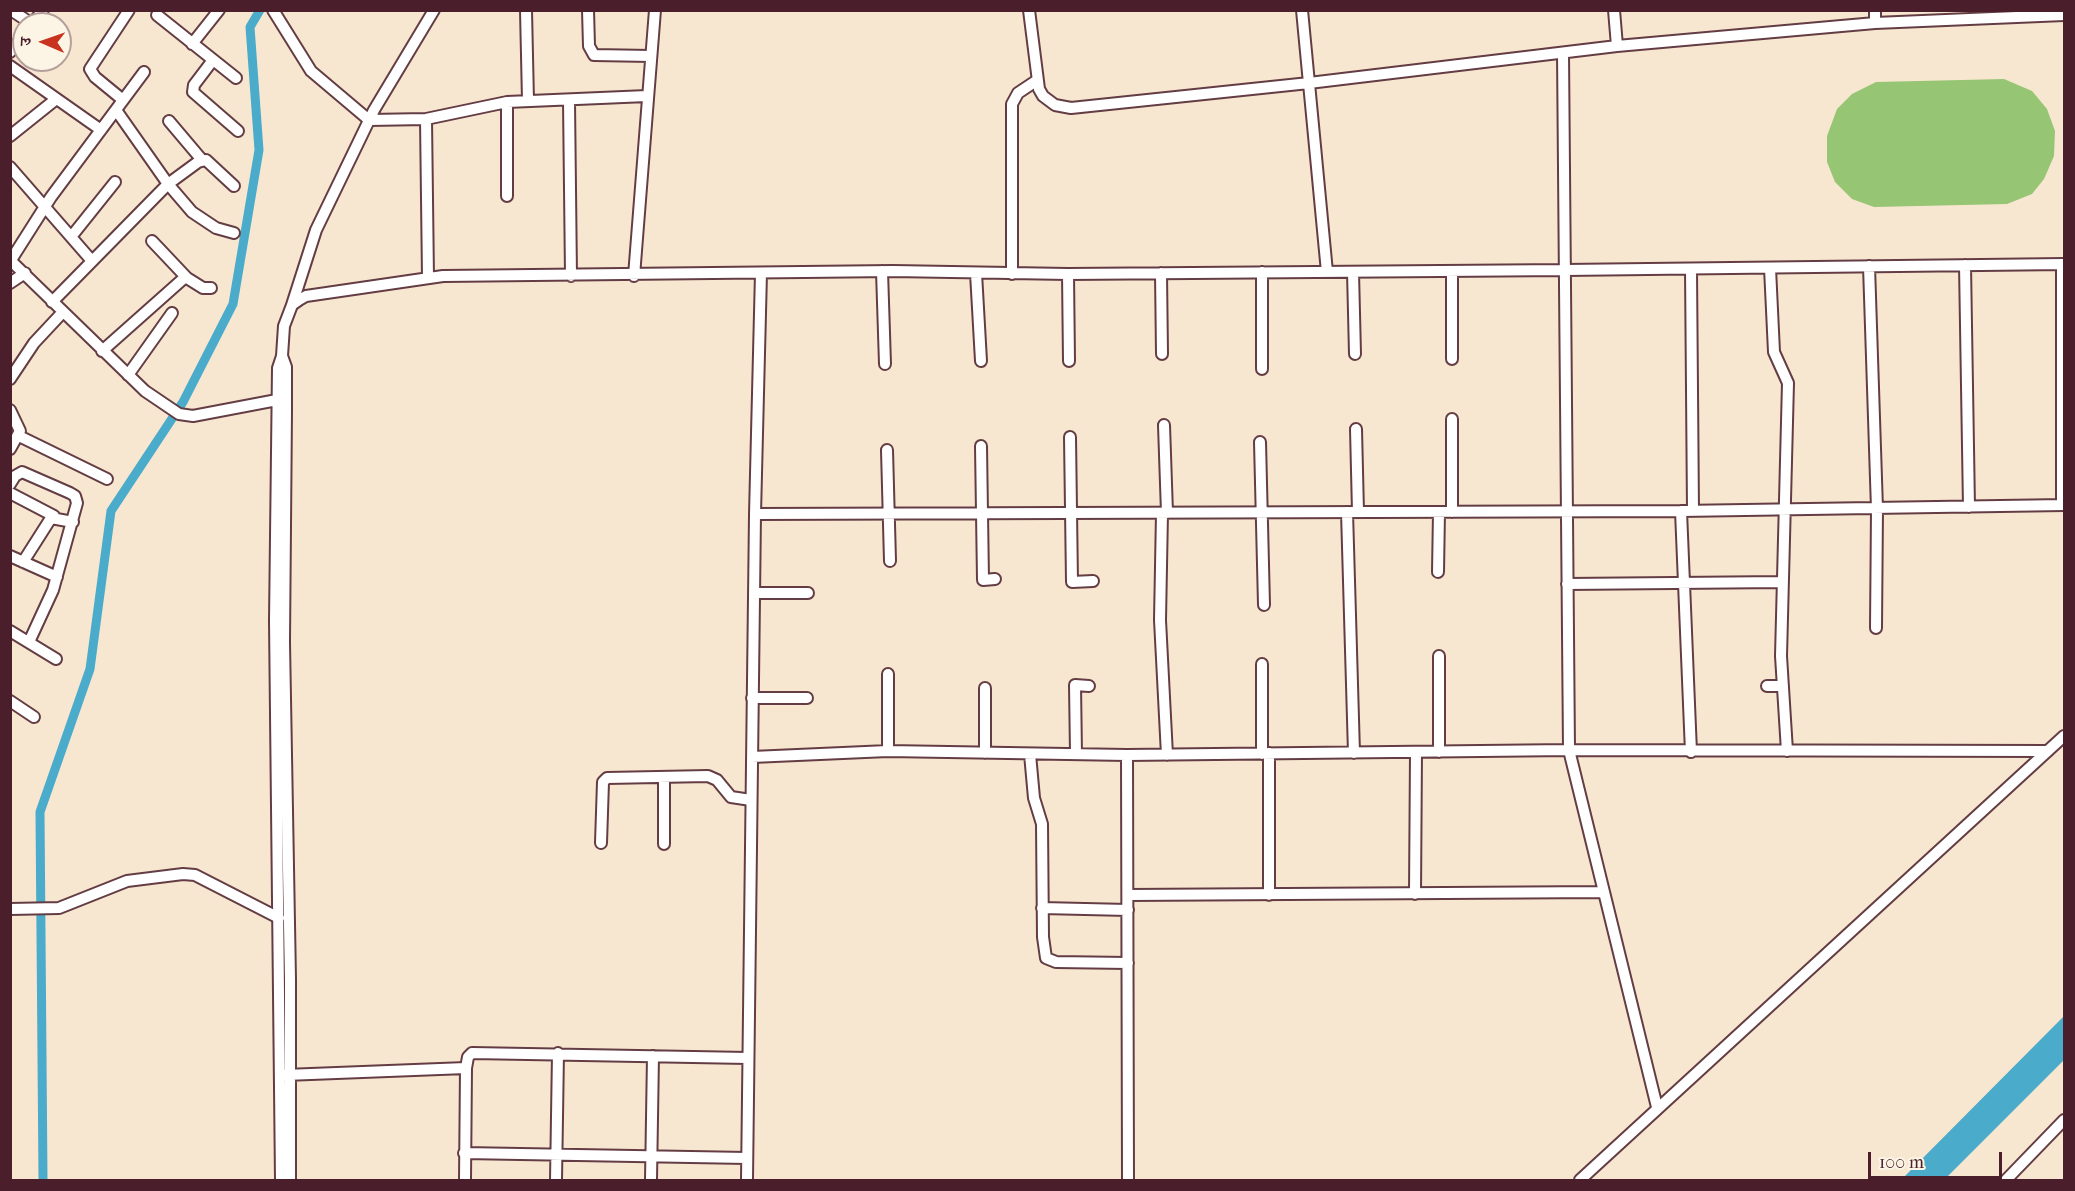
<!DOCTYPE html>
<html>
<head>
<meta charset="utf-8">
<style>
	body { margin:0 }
	#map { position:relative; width:2075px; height:1191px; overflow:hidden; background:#f8e7d0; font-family:"IM FELL French Canon","Noto Serif Devanagari",serif }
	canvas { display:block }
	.frame { position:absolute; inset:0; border:12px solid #4a1f2b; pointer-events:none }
	.north { position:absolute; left:12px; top:12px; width:60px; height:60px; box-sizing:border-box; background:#fcf5e5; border:2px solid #b59f9b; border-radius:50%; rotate:272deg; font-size:16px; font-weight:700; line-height:24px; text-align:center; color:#4a1f2b }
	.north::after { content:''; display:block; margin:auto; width:21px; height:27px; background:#c8321e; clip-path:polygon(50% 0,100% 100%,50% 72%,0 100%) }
	.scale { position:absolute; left:1868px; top:1152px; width:134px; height:27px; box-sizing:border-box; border:3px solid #4a1f2b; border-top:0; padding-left:8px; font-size:18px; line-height:21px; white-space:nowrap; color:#4a1f2b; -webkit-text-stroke:4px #fcf5e5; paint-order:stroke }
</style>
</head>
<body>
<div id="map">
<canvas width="2075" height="1191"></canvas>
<div class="frame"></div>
<div class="north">उ</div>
<div class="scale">100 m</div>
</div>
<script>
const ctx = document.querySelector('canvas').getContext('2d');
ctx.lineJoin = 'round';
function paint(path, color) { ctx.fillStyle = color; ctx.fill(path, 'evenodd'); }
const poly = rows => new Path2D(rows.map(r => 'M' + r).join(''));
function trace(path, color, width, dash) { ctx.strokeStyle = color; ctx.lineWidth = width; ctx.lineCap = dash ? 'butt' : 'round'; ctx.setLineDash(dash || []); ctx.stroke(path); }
const green = poly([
	[2004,79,2032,91,2047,109,2055,131,2054,156,2044,179,2032,194,2007,204,1874,207,1852,199,1835,182,1827,162,1827,136,1837,109,1852,94,1876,82]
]);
const water = poly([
	[2064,1016,2064,1060,1944,1180,1901,1180]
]);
const canal = poly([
	[43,1180,40,812,90,669,111,511,183,402,233,304,259,150,250,27,260,10]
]);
const minor = poly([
	[11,10,32,24],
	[273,10,311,71,369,120,426,119,507,102,647,96],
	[526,10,528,101],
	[588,10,589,46,594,55,651,56],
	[1029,10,1039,89,1043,96,1055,105,1071,108,1309,83,1617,46,1875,23,2064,15],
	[1302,10,1327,272],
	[1614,10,1617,46],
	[1875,10,1875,23],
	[157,15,236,78],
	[32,24,43,10],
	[192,44,219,10],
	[10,52,24,35],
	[1563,53,1569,750,1657,1107],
	[213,60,194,85,193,92,238,131],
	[10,66,101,130],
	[123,100,95,77,90,69,129,10],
	[569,101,571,276],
	[116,110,168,184,192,212,216,228,234,233],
	[426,119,428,278],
	[169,121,202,160],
	[10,136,55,100],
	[10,167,92,261],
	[507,196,507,102],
	[71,237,115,182],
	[152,241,187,278],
	[10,260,145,391,179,414,193,416,277,400],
	[11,260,51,197,144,72],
	[2062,264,2062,505],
	[1965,265,1969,507],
	[1869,266,1877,509,1876,628],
	[1770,268,1774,352,1788,383,1781,656,1787,751],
	[1691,269,1693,510],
	[882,271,885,364],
	[1452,271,1452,359],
	[1262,272,1262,369],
	[1353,272,1355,354],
	[976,273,981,361],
	[1161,273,1162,354],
	[1012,274,1012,104,1018,93,1036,81],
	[1068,274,1069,361],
	[634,276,655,10],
	[10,283,25,273],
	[52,302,168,184,198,162,206,160,234,186],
	[292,305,316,230,374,110,434,10],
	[102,351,183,279,187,278,203,288,211,288],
	[282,356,286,367,286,411,284,642,290,979,290,1180],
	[128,375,172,313],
	[10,379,34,343,62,313],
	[10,410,20,431,10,449],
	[1164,425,1167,513],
	[1356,429,1358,512],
	[19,436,107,479],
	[1070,437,1072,582,1093,581],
	[1260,442,1264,605],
	[981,446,983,580,995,579],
	[887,450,890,561],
	[10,484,15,476,22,472,70,493,75,496,77,503,53,590,29,642],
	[10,493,54,516],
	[1681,511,1691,752],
	[1347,512,1354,753],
	[1452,512,1452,419],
	[1162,513,1160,620,1167,755],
	[755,514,1681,511,2064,505],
	[10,556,57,577],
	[23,562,51,518,73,522],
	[1438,572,1439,512],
	[1567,584,1782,582],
	[754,593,808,593],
	[10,631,56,659],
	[1439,656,1439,752],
	[1262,664,1262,754],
	[1767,686,1783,686],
	[985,688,985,753],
	[752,698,807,698],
	[10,701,34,717],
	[888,751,888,674],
	[1030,754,1034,798,1042,824,1043,937,1046,958,1056,962,1128,963],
	[1076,754,1075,685,1089,686],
	[1127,755,1128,1180],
	[752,757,888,751,1127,755,1569,750,2048,751],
	[664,778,664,844],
	[601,843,603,782,607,778,708,776,717,780,731,797,751,800],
	[1415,894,1416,752],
	[1128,895,1603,892],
	[1269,895,1269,753],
	[1042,908,1128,910],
	[10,909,59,908,127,881,183,874,195,875,279,918],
	[285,1075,466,1068],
	[464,1153,747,1158],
	[281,1180,275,621,278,368,282,356,284,326,292,305,299,300,306,296,443,276,893,271,1068,274,1565,270,2064,264],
	[465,1180,466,1068,468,1057,472,1053,748,1058],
	[556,1180,558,1053],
	[651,1180,653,1056],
	[747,1180,755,514,761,273],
	[1580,1180,2064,736],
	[2006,1180,2064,1120]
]);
paint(green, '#96c574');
paint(water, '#4babca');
trace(canal, '#4babca', 9);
trace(minor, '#643d44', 14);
trace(minor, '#fff', 10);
</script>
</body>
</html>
